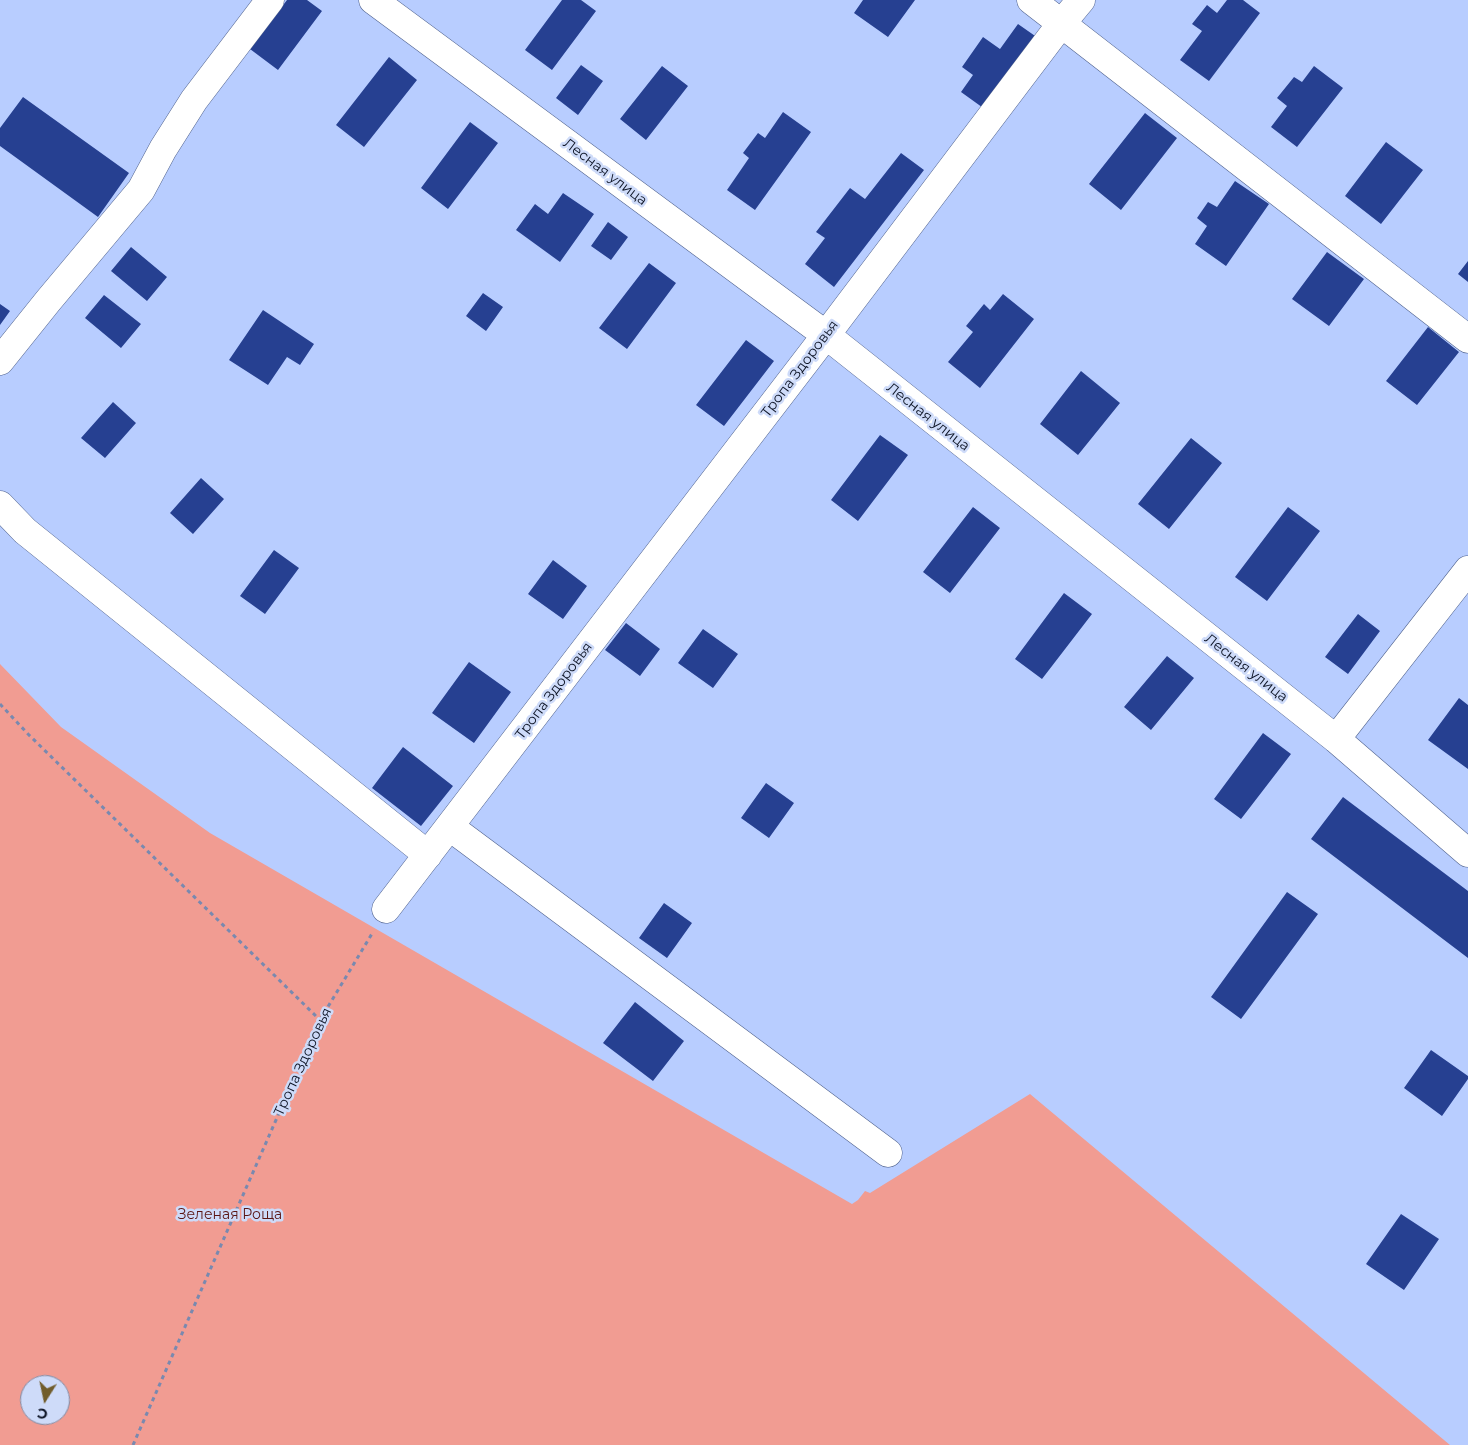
<!DOCTYPE html>
<html>
<head>
<meta charset="utf-8">
<style>
	body { margin:0 }
	#map { position:relative; width:1468px; height:1445px; overflow:hidden; background:#b8cdff; font-family:Montserrat,sans-serif }
	canvas { display:block }
	.north { position:absolute; left:20px; top:1375px; width:50px; height:50px; box-sizing:border-box; background:#cedbf9; border:1px solid #808ba4; border-radius:50%; rotate:190deg; font-size:14px; font-weight:700; line-height:20px; text-align:center; color:#0c1324 }
	.north::after { content:''; display:block; margin:auto; width:18px; height:22px; background:#715d2c; clip-path:polygon(50% 0,100% 100%,50% 72%,0 100%) }
</style>
</head>
<body>
<div id="map">
<canvas width="1468" height="1445"></canvas>
<div class="north">С</div>
</div>
<script>
const ctx = document.querySelector('canvas').getContext('2d');
ctx.lineJoin = 'round';
function paint(path, color) { ctx.fillStyle = color; ctx.fill(path, 'evenodd'); }
const poly = rows => new Path2D(rows.map(r => 'M' + r).join(''));
function trace(path, color, width, dash) { ctx.strokeStyle = color; ctx.lineWidth = width; ctx.lineCap = dash ? 'butt' : 'round'; ctx.setLineDash(dash || []); ctx.stroke(path); }
function write(font, color, halo, rows, align = 'center') {
  ctx.font = font + ' Montserrat,sans-serif'; ctx.lineWidth = 5; ctx.setLineDash([]); ctx.textBaseline = 'middle'; ctx.strokeStyle = halo; ctx.fillStyle = color; for (const [text, x, y, turn = 0] of rows) {
    ctx.save(); ctx.translate(x, y); ctx.rotate((+turn || 0) * Math.PI / 180); ctx.textAlign = isNaN(turn) ? turn : align; if (halo) ctx.strokeText(text, 0, 0); ctx.fillText(text, 0, 0); ctx.restore();
  }
}
const green = poly([
	[0,664,61,727,210,833,852,1204,858,1200,865,1191,870,1193,1030,1094,1450,1445,0,1445],
	[30,1385,60,1385,60,1415,30,1415]
]);
const building = poly([
	[287,0,307,0,322,11,278,70,250,49],
	[562,0,581,0,596,11,552,70,525,50],
	[863,0,915,0,888,37,854,13],
	[1227,0,1243,0,1260,13,1209,81,1180,60,1202,31,1192,24,1207,5,1217,13],
	[1018,24,1038,38,986,110,961,92,973,75,962,67,983,37,1000,49],
	[389,57,417,80,364,147,336,125],
	[581,65,603,81,578,115,556,98],
	[662,66,688,86,646,140,620,119],
	[1314,66,1343,88,1297,147,1271,127,1287,106,1277,98,1294,77,1302,82],
	[23,97,129,173,98,217,0,146,0,128],
	[783,112,811,132,755,210,727,190,749,158,743,153,758,133,765,138],
	[1145,113,1177,138,1121,210,1089,184],
	[470,122,498,143,448,209,421,188],
	[1386,142,1423,170,1381,224,1345,196],
	[901,153,924,170,834,287,805,264,825,238,816,232,850,188,865,199],
	[1235,181,1269,204,1226,266,1195,244,1207,226,1197,218,1208,202,1217,207],
	[563,193,594,214,560,262,516,230,535,204,548,214],
	[608,222,628,237,611,260,591,246],
	[131,247,167,277,147,301,111,271],
	[1327,252,1364,279,1329,326,1292,299],
	[1468,261,1468,282,1458,274],
	[649,263,676,283,627,349,599,328],
	[483,293,503,307,486,331,466,316],
	[1003,294,1034,319,980,388,948,362,973,332,966,326,984,304,990,310],
	[104,295,141,324,121,348,85,318],
	[0,304,10,311,0,325],
	[263,310,314,344,300,365,287,357,268,385,229,360],
	[1428,327,1459,352,1417,405,1386,381],
	[746,340,774,361,724,426,696,405],
	[1081,371,1120,403,1078,455,1040,424],
	[113,402,136,423,105,458,81,438],
	[880,435,908,455,858,521,831,500],
	[1191,438,1222,463,1169,529,1138,504],
	[201,478,224,499,193,534,170,513],
	[973,507,1000,528,950,593,923,572],
	[1288,507,1320,531,1267,601,1235,577],
	[274,550,299,568,265,614,240,596],
	[553,560,587,586,563,619,528,594],
	[1064,593,1092,614,1042,679,1015,659],
	[1358,614,1380,631,1348,674,1325,657],
	[626,623,660,649,640,676,605,650],
	[703,629,738,654,713,688,678,663],
	[1167,656,1194,678,1151,730,1124,707],
	[469,662,511,692,474,743,432,713],
	[1459,698,1468,705,1468,769,1428,740],
	[1263,733,1291,754,1241,819,1214,799],
	[403,747,453,786,421,826,372,788],
	[766,783,794,803,769,838,741,818],
	[1343,797,1468,891,1468,958,1311,839],
	[1287,892,1318,914,1241,1019,1211,997],
	[664,903,692,923,667,958,639,938],
	[635,1002,684,1041,653,1081,603,1043],
	[1431,1050,1468,1076,1468,1079,1442,1116,1404,1088],
	[1401,1214,1439,1239,1404,1290,1366,1264]
]);
const path = poly([
	[0,704,28,734,320,1020],
	[133,1445,320,1020,373,932]
]);
const minor = poly([
	[373,0,826,335,1336,739,1468,853],
	[1031,0,1468,339],
	[0,361,48,301,141,190,163,149,194,100,270,0],
	[0,505,25,531,428,855],
	[1336,739,1468,570],
	[450,827,888,1153],
	[386,909,826,335,1061,24,1081,0]
]);
const streetNames = [
	["Лесная улица",605,172,37],
	["Тропа Здоровья",800,369,-53],
	["Лесная улица",928,417,38],
	["Лесная улица",1246,668,38],
	["Тропа Здоровья",554,691,-53],
	["Тропа Здоровья",303,1062,-65]
];
const parkNames = [
	["Зеленая Роща",230,1215]
];
paint(green, '#f19c92');
paint(building, '#264091');
trace(minor, '#51638e', 29);
trace(path, '#7989af', 3, [4, 4]);
trace(minor, '#fff', 28);
write('14px', '#0c1324', '#cedbf9', streetNames);
write('14px', '#5a1513', '#cedbf9', parkNames);
</script>
</body>
</html>
